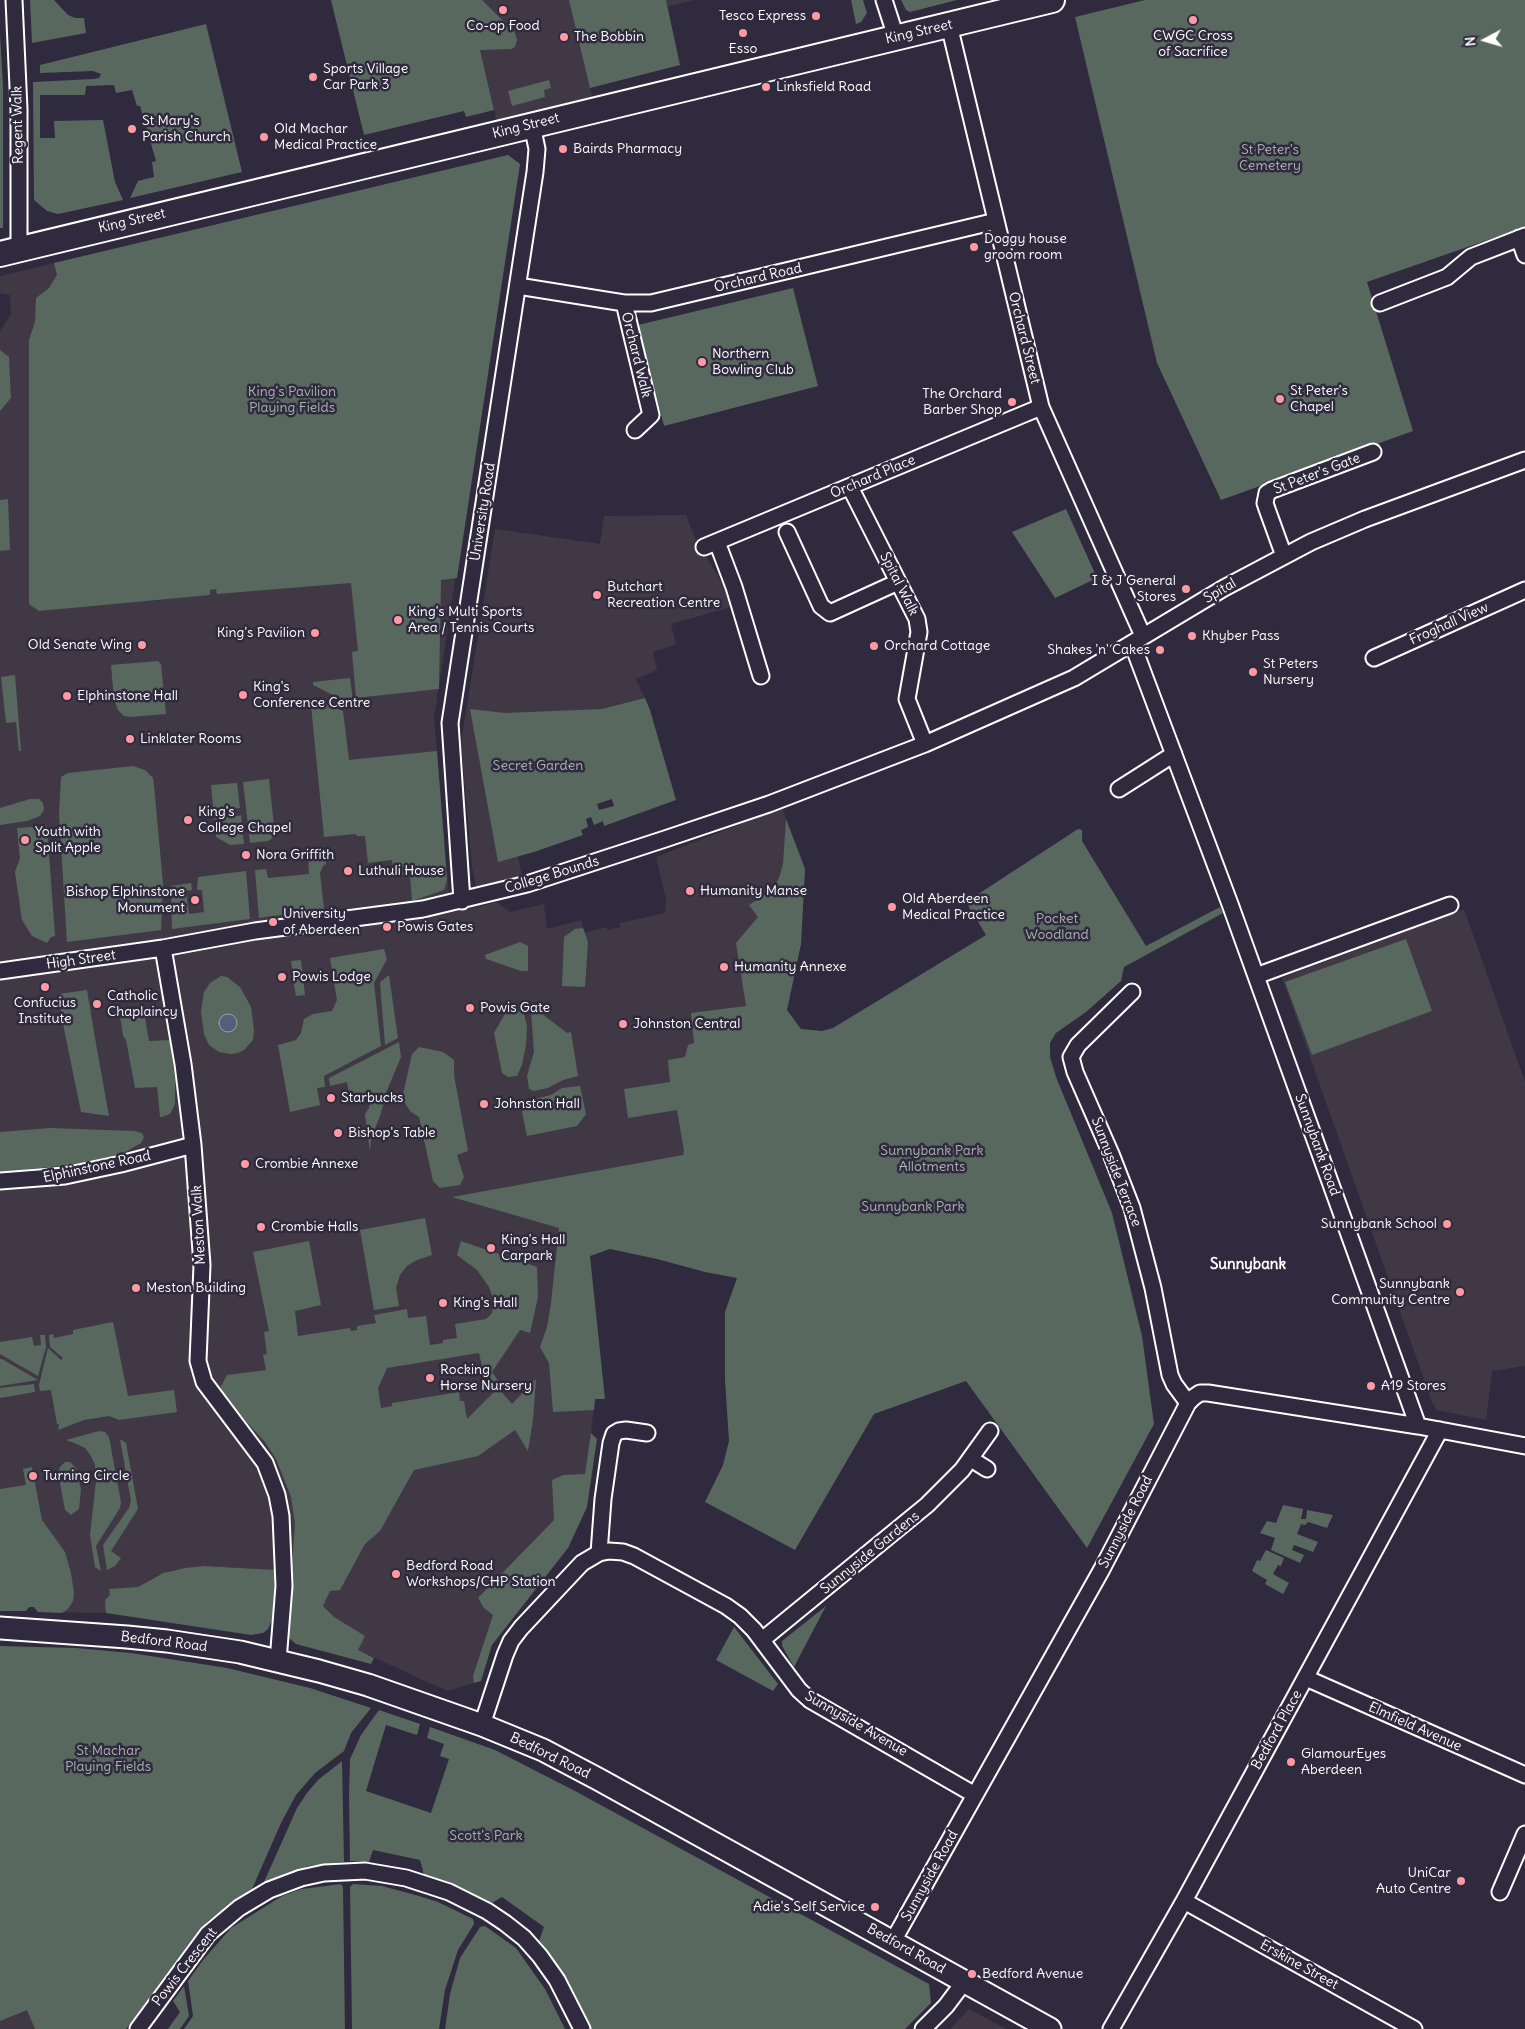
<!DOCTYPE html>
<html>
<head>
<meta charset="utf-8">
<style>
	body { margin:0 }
	#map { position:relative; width:1525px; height:2029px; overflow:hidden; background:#2f2a3d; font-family:Delius,sans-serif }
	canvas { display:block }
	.north { position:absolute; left:1460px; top:15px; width:50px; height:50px; -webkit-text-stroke:4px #2f2a3d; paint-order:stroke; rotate:264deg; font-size:14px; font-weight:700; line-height:20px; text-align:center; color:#fff }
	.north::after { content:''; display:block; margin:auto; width:18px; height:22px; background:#fff; clip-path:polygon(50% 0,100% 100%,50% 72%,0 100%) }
</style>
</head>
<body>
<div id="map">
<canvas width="1525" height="2029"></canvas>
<div class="north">N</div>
</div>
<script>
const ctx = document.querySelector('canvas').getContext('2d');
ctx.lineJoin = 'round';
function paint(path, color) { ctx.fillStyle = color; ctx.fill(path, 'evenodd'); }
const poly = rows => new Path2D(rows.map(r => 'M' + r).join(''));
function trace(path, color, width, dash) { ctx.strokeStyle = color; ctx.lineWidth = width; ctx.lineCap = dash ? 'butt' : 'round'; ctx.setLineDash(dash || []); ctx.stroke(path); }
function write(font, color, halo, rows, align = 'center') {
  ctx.font = font + ' Delius,sans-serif'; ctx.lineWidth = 5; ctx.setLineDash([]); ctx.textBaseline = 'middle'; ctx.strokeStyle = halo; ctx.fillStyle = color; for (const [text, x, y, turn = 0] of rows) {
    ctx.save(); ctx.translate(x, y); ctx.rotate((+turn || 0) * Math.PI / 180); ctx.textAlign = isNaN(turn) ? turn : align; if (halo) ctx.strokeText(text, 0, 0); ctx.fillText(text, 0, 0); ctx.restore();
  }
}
const built = poly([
	[457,0,585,0,605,84,590,88,595,108,499,131,473,20],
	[666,0,695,0,667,7],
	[508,155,520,164,434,717,449,894,455,912,497,902,510,912,544,904,547,929,581,920,585,933,606,927,608,930,620,927,620,923,665,913,666,899,656,857,782,808,805,869,801,944,726,1196,588,1226,595,1399,587,1466,580,1502,491,1630,474,1683,447,1691,347,1645,277,1570,204,1566,172,1570,156,1576,138,1587,106,1613,38,1612,34,1607,29,1607,26,1611,0,1611,0,331,11,314,10,295,0,293,0,276],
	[686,515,697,543,693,547,704,553,732,600,732,604,728,608,671,624,676,644,653,652,657,670,636,679,650,710,575,810,518,857,522,875,476,887,472,866,461,742,495,529,600,544,604,516],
	[1464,909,1525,1082,1525,1366,1492,1371,1486,1420,1437,1410,1432,1402,1282,978],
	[29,1998,41,2029,0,2029,0,2010],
	[969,2009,1006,2029,950,2029]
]);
const green = poly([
	[30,0,54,0,68,15,75,18,84,18,86,33,32,43],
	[331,0,482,0,515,33,517,40,515,47,511,49,480,50,494,110,466,117,464,111,364,135],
	[569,0,666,0,680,65,590,88],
	[851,0,863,0,867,13,861,22,856,24],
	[901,0,957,0,910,12,906,10],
	[1145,0,1525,0,1525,227,1367,282,1413,431,1221,500,1157,363,1075,17],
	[206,24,242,172,130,198,138,181,154,177,152,162,156,161,140,106,137,106,132,90,116,93,114,85,86,86,85,95,40,95,40,138,55,138,54,121,103,120,115,182,123,200,58,214,47,211,34,200,33,82,94,79,99,78,101,74,93,71,40,73,40,65],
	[0,35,3,86,3,228,0,228],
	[549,80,551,88,544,90,545,97,512,106,508,91],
	[508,155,520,164,457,578,441,580,439,689,356,698,352,652,358,651,351,583,217,594,216,589,210,590,210,595,39,611,29,604,29,340,35,322,36,298,49,288,57,275,54,263],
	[793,288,818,386,664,426,638,325],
	[0,350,9,357,11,398,0,411],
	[8,499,10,550,0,551,0,500],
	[1066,509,1097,578,1055,598,1012,532],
	[158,661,161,664,166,714,130,717,124,716,118,710,114,699,111,665],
	[15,675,21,751,19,751,16,722,6,723,1,677],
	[350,678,353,701,345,701,313,685,313,682],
	[314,698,343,711,349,760,437,751,447,880,444,890,412,901,410,875,394,876,392,860,368,863,365,836,357,836,356,834,324,837,311,705],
	[645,698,650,710,676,800,604,826,603,821,594,825,591,817,586,819,588,827,581,830,583,835,534,852,498,862,470,709,505,713,602,709],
	[612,799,614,806,599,810,597,804],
	[133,766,145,770,153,778,154,785,163,884,161,930,67,942,59,814,61,777,68,773],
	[269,779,275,836,268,841,250,843,243,782],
	[237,783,240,808,237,808,234,810,234,815,238,816,241,815,244,844,230,845,216,837,211,785],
	[30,799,39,799,43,803,44,810,40,816,27,821,0,825,0,808],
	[786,819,805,869,801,944,787,1010,801,1029,822,1031,833,1028,986,935,966,902,1078,829,1082,830,1082,841,1146,946,1220,907,1223,913,1124,967,1121,981,1086,1012,1056,1033,1050,1043,1050,1057,1056,1077,1112,1213,1142,1336,1154,1424,1087,1548,966,1381,874,1414,795,1550,705,1502,723,1465,729,1441,725,1380,725,1312,737,1278,705,1272,657,1259,610,1249,590,1256,605,1399,595,1399,594,1410,553,1412,549,1363,540,1347,547,1327,551,1303,559,1228,452,1197,683,1155,684,1151,677,1110,628,1118,624,1089,670,1082,668,1060,685,1057,688,1045,694,1043,691,1013,746,1006,736,943,758,917,749,905,772,890,779,878,783,864],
	[47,826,55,936,51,937,47,943,32,936,22,920,15,872,20,858,17,828],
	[325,853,326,864,323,866,320,873,324,909,259,918,255,870,266,869,268,878,309,874,308,855],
	[246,871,250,919,172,929,171,886,191,883,192,890,186,891,189,914,204,912,202,890,197,890,198,877],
	[583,928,588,942,585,987,562,986,564,937,575,929],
	[1406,939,1432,1011,1312,1055,1285,982],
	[520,942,528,946,528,971,521,971,486,959,485,955],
	[384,949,387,959,374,983,381,1046,324,1076,325,1087,317,1088,320,1105,290,1112,278,1045,296,1040,301,1033,304,1019,313,1014,332,1011,337,1000,330,958],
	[301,960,305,995,296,996,293,980,297,976,297,972,292,968,291,961],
	[389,975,398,1038,385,1045,380,982],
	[221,976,227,977,240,987,251,1007,254,1030,253,1040,244,1050,238,1053,231,1054,219,1052,209,1045,204,1034,201,1011,204,992,210,983],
	[87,990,95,1038,109,1116,81,1112,62,1019,59,994],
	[522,1004,527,1027,526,1045,522,1065,517,1076,508,1077,502,1073,494,1033,506,1012],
	[537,1010,567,1033,571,1032,578,1076,563,1080,548,1088,534,1091,529,1089,527,1076,534,1052,531,1011],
	[144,1012,149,1041,170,1040,175,1080,175,1104,170,1114,162,1117,160,1117,157,1087,135,1088,126,1040,123,1036,120,1015],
	[399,1042,401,1057,385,1095,368,1096,365,1100,350,1098,347,1082,330,1086,329,1078],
	[419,1047,443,1052,454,1060,454,1075,468,1151,457,1155,464,1177,460,1185,440,1188,433,1181,419,1117,411,1112,402,1099,412,1054],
	[580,1086,586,1114,577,1126,527,1136,522,1112,526,1103,534,1099,551,1095,562,1088],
	[370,1099,385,1099,380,1116,371,1138,370,1152,365,1114,369,1108],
	[50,1128,134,1131,142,1133,144,1137,141,1143,120,1155,80,1164,0,1172,0,1132],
	[425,1218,432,1255,417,1260,407,1266,400,1275,396,1288,399,1306,374,1310,360,1230],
	[309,1241,321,1305,295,1311,298,1336,350,1328,351,1331,357,1330,357,1326,376,1323,374,1315,407,1309,408,1318,426,1316,430,1345,443,1343,443,1340,457,1338,455,1324,486,1319,492,1313,494,1301,489,1287,477,1270,457,1255,461,1241,537,1267,538,1297,530,1333,520,1330,492,1372,499,1382,486,1384,479,1353,387,1368,378,1388,381,1408,392,1406,392,1403,459,1392,460,1401,464,1401,467,1419,498,1388,512,1404,536,1379,533,1420,528,1451,515,1430,478,1456,414,1470,380,1531,365,1544,340,1590,330,1591,323,1606,334,1617,365,1636,358,1650,374,1658,371,1664,296,1644,289,1638,287,1634,295,1523,291,1497,276,1459,265,1442,220,1393,221,1386,227,1375,266,1370,263,1355,267,1354,264,1332,269,1331,253,1252],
	[113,1322,128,1396,174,1390,177,1412,119,1420,109,1416,84,1420,58,1430,59,1424,57,1424,51,1390,40,1391,39,1385,48,1348,61,1360,63,1358,50,1347,49,1335,53,1334,54,1338,73,1334,73,1330],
	[40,1335,45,1335,46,1347,38,1376,0,1354,0,1342,32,1337,34,1346,41,1345],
	[0,1359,2,1359,38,1380,0,1386],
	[34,1384,35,1392,0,1398,0,1388],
	[99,1431,105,1432,109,1437,121,1502,120,1508,96,1546,101,1571,95,1567,90,1535,96,1481,95,1465,91,1456,85,1448,77,1444,66,1440],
	[591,1433,597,1439,587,1507,568,1548,492,1645,481,1681,474,1683,473,1676,493,1615,484,1608,478,1598,554,1520,552,1480,563,1475,585,1474],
	[120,1439,126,1443,138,1509,111,1551,121,1558,115,1566,107,1570,103,1545,129,1508,131,1501],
	[65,1462,70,1462,76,1468,81,1490,79,1509,71,1515,65,1510,58,1472,60,1467],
	[32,1467,42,1520,65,1552,71,1573,74,1593,73,1601,68,1609,62,1613,38,1612,34,1607,29,1607,26,1611,0,1611,0,1489,26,1485,23,1469],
	[1283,1505,1303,1509,1301,1519,1306,1519,1307,1510,1333,1515,1327,1528,1308,1522,1305,1525,1301,1524,1297,1534,1318,1542,1313,1552,1294,1545,1292,1550,1304,1555,1300,1563,1271,1550,1275,1538,1260,1533,1267,1521,1276,1523],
	[1266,1550,1284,1558,1281,1566,1278,1565,1273,1574,1289,1583,1283,1594,1265,1584,1267,1580,1252,1571,1257,1560,1260,1561],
	[204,1566,277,1570,272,1620,268,1629,263,1633,251,1635,106,1613,105,1602,106,1599,110,1595,109,1589,138,1587,163,1573,185,1568],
	[826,1606,794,1667,782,1646,782,1641],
	[734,1627,778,1684,773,1691,716,1660],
	[0,1646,76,1648,131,1653,227,1668,310,1688,371,1708,351,1733,344,1751,315,1773,296,1795,281,1823,252,1889,209,1920,198,1931,126,2029,35,2029,27,2010,0,2021],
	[379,1710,420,1724,417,1735,386,1725,366,1791,431,1813,449,1759,440,1756,444,1744,427,1738,430,1727,495,1750,575,1791,929,1984,931,2003,905,2029,591,2029,558,1967,539,1941,544,1927,502,1897,490,1904,460,1888,424,1875,420,1860,373,1850,369,1862,350,1861,349,1796,350,1759,361,1735],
	[342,1761,344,1862,308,1866,264,1882,297,1808,307,1793,318,1780],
	[341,1884,343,1887,345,2029,184,2029,193,2016,188,1981,203,1960,231,1928,282,1896,302,1889],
	[353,1884,382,1886,419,1896,438,1902,473,1919,474,1924,458,1950,445,1990,439,2029,352,2029,350,1887],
	[485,1926,516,1948,545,1989,565,2029,445,2029,450,1994,460,1958,480,1927],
	[184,1986,189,2016,180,2029,168,2029,180,2012,173,2001]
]);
const water = poly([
	'219 1023a9 9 0 1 1 18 0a9 9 0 1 1-18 0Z'
]);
const street = poly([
	[14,0,19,109,19,249],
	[884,0,896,37],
	[949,25,1041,407,1143,636],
	[1519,238,1525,255],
	[518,286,624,303,651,303,996,221],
	[624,303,651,415,635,430],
	[1380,303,1447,277,1471,257,1525,236],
	[850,487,917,619,919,632,907,699,925,744],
	[787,532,821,606,830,613,898,582],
	[717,542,734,587,761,676],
	[704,547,1041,407],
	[1284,556,1267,509,1265,503,1267,493,1272,490,1373,452],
	[1132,643,1230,904,1418,1426],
	[1374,658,1525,590],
	[1119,789,1174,754],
	[462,901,450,723,535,172,537,149,532,125],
	[163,948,183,1064,193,1145,202,1265,198,1361,204,1382,265,1463,277,1495,281,1516,284,1586,278,1661],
	[0,971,163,948,255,931,423,909,527,884,665,839,769,804,925,744,1074,678,1224,588,1311,542,1365,519,1525,460],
	[1256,976,1450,905],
	[1132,992,1078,1045,1071,1057,1075,1072,1111,1154,1132,1208,1153,1288,1170,1375,1174,1384,1188,1403],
	[0,1181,65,1176,121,1164,193,1145],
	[971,1459,987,1469],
	[599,1553,603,1499,611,1443,614,1434,619,1431,626,1430,647,1433],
	[762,1640,927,1505,962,1470,990,1431],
	[1306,1678,1525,1775],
	[482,1725,505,1655,511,1641,521,1628,582,1563,599,1553,609,1551,623,1552,634,1556,726,1606,740,1616,754,1630,799,1690,810,1700,975,1795],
	[1500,1892,1525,1834],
	[1184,1901,1414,2029],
	[893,1941,1102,1569,1188,1403,1194,1397,1200,1393,1208,1393,1418,1426,1525,1446],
	[138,2029,208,1934,239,1908,269,1890,301,1878,324,1873,365,1871,406,1878,449,1892,487,1911,505,1923,524,1938,540,1956,557,1980,582,2029],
	[923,2029,946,2006,964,1982],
	[1111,2029,1184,1901,1440,1430]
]);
const secondary = poly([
	[0,1628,127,1637,167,1641,240,1652,319,1671,368,1685,482,1725,543,1750,598,1779,1050,2029]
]);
const primary = poly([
	[0,254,1052,0]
]);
const markers = [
	[503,10,5,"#ff9aa2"],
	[816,16,5,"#ff9aa2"],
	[1193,20,5,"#ff9aa2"],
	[743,33,5,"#ff9aa2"],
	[564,37,5,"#ff9aa2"],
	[313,77,5,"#ff9aa2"],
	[766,87,5,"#ff9aa2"],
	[132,129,5,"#ff9aa2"],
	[264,137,5,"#ff9aa2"],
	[563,149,5,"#ff9aa2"],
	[974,247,5,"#ff9aa2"],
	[702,362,5,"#ff9aa2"],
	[1280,399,5,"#ff9aa2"],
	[1012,402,5,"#ff9aa2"],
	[1186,589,5,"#ff9aa2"],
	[597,595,5,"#ff9aa2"],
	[398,620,5,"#ff9aa2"],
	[315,633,5,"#ff9aa2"],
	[1192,636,5,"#ff9aa2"],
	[142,645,5,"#ff9aa2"],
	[874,646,5,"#ff9aa2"],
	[1160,650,5,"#ff9aa2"],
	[1253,672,5,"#ff9aa2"],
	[243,695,5,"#ff9aa2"],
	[67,696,5,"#ff9aa2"],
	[130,739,5,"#ff9aa2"],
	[188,820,5,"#ff9aa2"],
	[25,840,5,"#ff9aa2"],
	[246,855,5,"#ff9aa2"],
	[348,871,5,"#ff9aa2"],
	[690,891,5,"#ff9aa2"],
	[195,900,5,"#ff9aa2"],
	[892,907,5,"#ff9aa2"],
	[273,922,5,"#ff9aa2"],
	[387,927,5,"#ff9aa2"],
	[724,967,5,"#ff9aa2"],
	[282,977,5,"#ff9aa2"],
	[45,987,5,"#ff9aa2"],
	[97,1004,5,"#ff9aa2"],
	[470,1008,5,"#ff9aa2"],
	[623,1024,5,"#ff9aa2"],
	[331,1098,5,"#ff9aa2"],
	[484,1104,5,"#ff9aa2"],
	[338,1133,5,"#ff9aa2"],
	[245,1164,5,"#ff9aa2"],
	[1447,1224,5,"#ff9aa2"],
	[261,1227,5,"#ff9aa2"],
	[491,1248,5,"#ff9aa2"],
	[136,1288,5,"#ff9aa2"],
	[1460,1292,5,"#ff9aa2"],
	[443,1303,5,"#ff9aa2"],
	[430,1378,5,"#ff9aa2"],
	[1371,1386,5,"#ff9aa2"],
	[33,1476,5,"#ff9aa2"],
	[396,1574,5,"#ff9aa2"],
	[1291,1762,5,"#ff9aa2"],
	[1461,1881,5,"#ff9aa2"],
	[875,1907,5,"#ff9aa2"],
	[972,1974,5,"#ff9aa2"]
];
const poiNames = [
	["Tesco Express",806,16,"right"],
	["Co-op Food",503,26,"center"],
	["CWGC Cross",1193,36,"center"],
	["of Sacrifice",1193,52,"center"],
	["The Bobbin",574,37],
	["Esso",743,49,"center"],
	["Sports Village",323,69],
	["Car Park 3",323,85],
	["Linksfield Road",776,87],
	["St Mary's",142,121],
	["Parish Church",142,137],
	["Old Machar",274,129],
	["Medical Practice",274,145],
	["Bairds Pharmacy",573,149],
	["Doggy house",984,239],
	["groom room",984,255],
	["Northern",712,354],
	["Bowling Club",712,370],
	["St Peter's",1290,391],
	["Chapel",1290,407],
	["The Orchard",1002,394,"right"],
	["Barber Shop",1002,410,"right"],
	["I & J General",1176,581,"right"],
	["Stores",1176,597,"right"],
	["Butchart",607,587],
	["Recreation Centre",607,603],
	["King's Multi Sports",408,612],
	["Area / Tennis Courts",408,628],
	["King's Pavilion",305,633,"right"],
	["Khyber Pass",1202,636],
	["Old Senate Wing",132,645,"right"],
	["Orchard Cottage",884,646],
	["Shakes 'n' Cakes",1150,650,"right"],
	["St Peters",1263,664],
	["Nursery",1263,680],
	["King's",253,687],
	["Conference Centre",253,703],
	["Elphinstone Hall",77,696],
	["Linklater Rooms",140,739],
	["King's",198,812],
	["College Chapel",198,828],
	["Youth with",35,832],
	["Split Apple",35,848],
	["Nora Griffith",256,855],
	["Luthuli House",358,871],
	["Humanity Manse",700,891],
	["Bishop Elphinstone",185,892,"right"],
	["Monument",185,908,"right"],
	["Old Aberdeen",902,899],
	["Medical Practice",902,915],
	["University",283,914],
	["of Aberdeen",283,930],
	["Powis Gates",397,927],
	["Humanity Annexe",734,967],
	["Powis Lodge",292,977],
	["Catholic",107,996],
	["Chaplaincy",107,1012],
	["Confucius",45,1003,"center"],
	["Institute",45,1019,"center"],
	["Powis Gate",480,1008],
	["Johnston Central",633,1024],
	["Starbucks",341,1098],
	["Johnston Hall",494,1104],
	["Bishop's Table",348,1133],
	["Crombie Annexe",255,1164],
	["Sunnybank School",1437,1224,"right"],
	["Crombie Halls",271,1227],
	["King's Hall",501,1240],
	["Carpark",501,1256],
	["Sunnybank",1450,1284,"right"],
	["Community Centre",1450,1300,"right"],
	["Meston Building",146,1288],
	["King's Hall",453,1303],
	["Rocking",440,1370],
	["Horse Nursery",440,1386],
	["A19 Stores",1381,1386],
	["Turning Circle",43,1476],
	["Bedford Road",406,1566],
	["Workshops/CHP Station",406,1582],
	["GlamourEyes",1301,1754],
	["Aberdeen",1301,1770],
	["UniCar",1451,1873,"right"],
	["Auto Centre",1451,1889,"right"],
	["Adie's Self Service",865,1907,"right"],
	["Bedford Avenue",982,1974]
];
const streetNames = [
	["King Street",919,32,-13],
	["Regent Walk",18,125,-91],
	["King Street",526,126,-14],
	["King Street",132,221,-13],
	["Orchard Road",758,278,-13],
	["Orchard Street",1024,338,76],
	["Orchard Walk",636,355,76],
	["St Peter's Gate",1317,474,-21],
	["Orchard Place",873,477,-23],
	["University Road",483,512,-81],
	["Spital Walk",899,584,63],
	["Spital",1220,591,-30],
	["Froghall View",1449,624,-24],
	["College Bounds",552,875,-17],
	["High Street",81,960,-8],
	["Sunnybank Road",1317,1145,70],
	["Elphinstone Road",97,1167,-12],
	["Sunnyside Terrace",1116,1172,69],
	["Meston Walk",199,1225,-93],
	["Sunnyside Road",1126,1522,-63],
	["Sunnyside Gardens",870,1553,-39],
	["Bedford Road",164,1642,7],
	["Sunnyside Avenue",856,1724,30],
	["Elmfield Avenue",1415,1727,24],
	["Bedford Place",1277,1730,-61],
	["Bedford Road",550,1756,26],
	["Sunnyside Road",930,1876,-61],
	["Bedford Road",906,1949,29],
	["Erskine Street",1299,1965,29],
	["Powis Crescent",185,1967,-52]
];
const parkNames = [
	["St Peter's",1270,150],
	["Cemetery",1270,166],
	["King's Pavilion",292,392],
	["Playing Fields",292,408],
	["Secret Garden",538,766],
	["Pocket",1057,919],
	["Woodland",1057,935],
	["Sunnybank Park",932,1151],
	["Allotments",932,1167],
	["Sunnybank Park",913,1207],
	["St Machar",108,1751],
	["Playing Fields",108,1767],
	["Scott's Park",486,1836]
];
const neighbourhoodNames = [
	["Sunnybank",1248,1265]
];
paint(built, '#403845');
paint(green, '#58685f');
paint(water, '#53607c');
trace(water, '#98a0b0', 1);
trace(street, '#fff', 19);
trace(secondary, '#fff', 25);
trace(primary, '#fff', 28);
trace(street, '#2f2a3d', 15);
trace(secondary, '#2f2a3d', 21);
trace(primary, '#2f2a3d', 24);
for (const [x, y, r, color] of markers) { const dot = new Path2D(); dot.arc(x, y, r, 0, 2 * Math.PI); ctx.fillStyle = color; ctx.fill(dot); trace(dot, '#2f2a3d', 2); }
write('14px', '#fff', '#2f2a3d', poiNames, 'left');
write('14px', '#fff', '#2f2a3d', streetNames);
write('14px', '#acb4af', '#2f2a3d', parkNames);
write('bold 15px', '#fff', '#2f2a3d', neighbourhoodNames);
</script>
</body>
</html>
